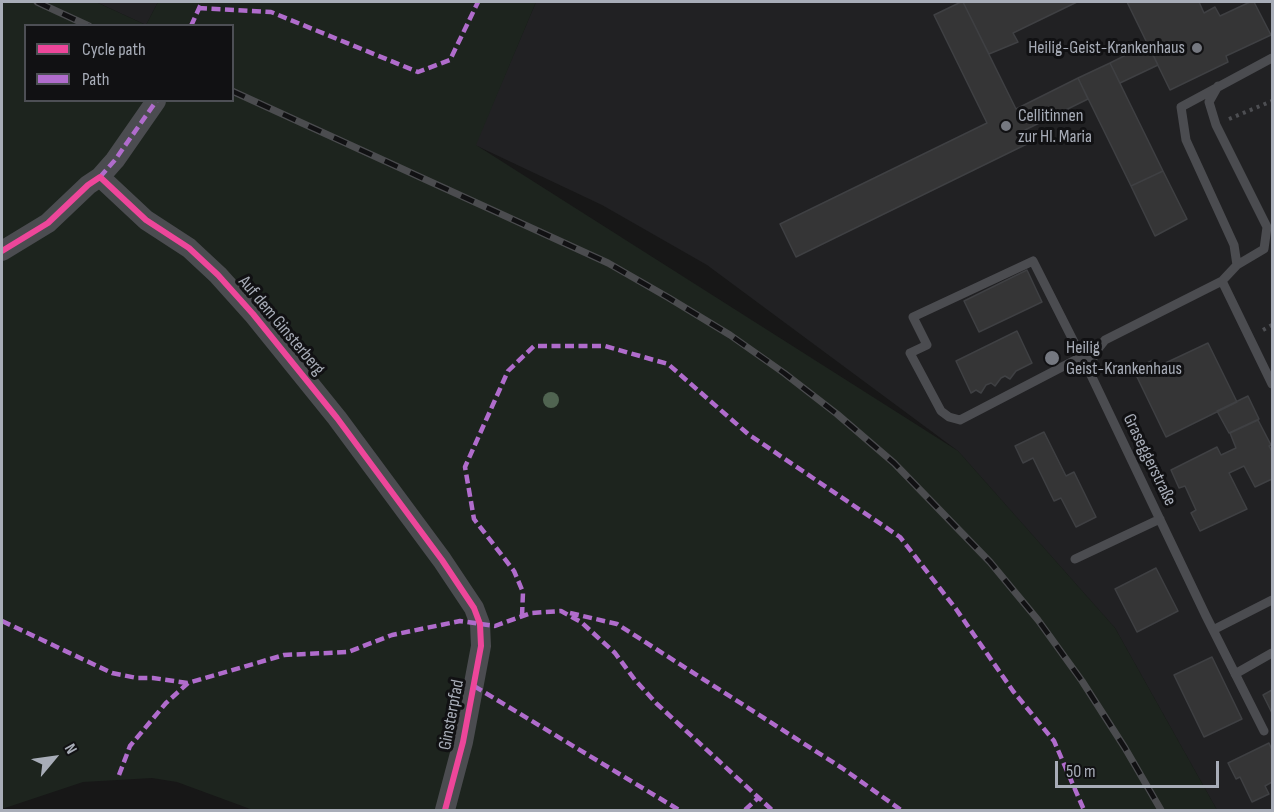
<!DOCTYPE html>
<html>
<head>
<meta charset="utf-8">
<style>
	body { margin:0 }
	#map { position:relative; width:1274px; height:812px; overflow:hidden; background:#171717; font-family:"Sofia Sans Condensed",sans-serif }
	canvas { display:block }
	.frame { position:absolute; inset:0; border:3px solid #a8adb8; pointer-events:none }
	.legend { position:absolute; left:24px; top:24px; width:210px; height:78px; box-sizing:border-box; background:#111113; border:2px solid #4d4f55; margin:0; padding:8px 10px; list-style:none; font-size:18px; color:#a8adb8 }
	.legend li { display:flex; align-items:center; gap:12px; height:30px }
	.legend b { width:30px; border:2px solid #4d4f55 }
	.north { position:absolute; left:24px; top:728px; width:60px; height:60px; -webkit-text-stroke:4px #111113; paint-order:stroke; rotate:61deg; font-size:16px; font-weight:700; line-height:24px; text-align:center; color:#a8adb8 }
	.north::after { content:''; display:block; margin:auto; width:21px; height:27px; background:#a8adb8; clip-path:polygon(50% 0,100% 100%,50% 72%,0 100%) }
	.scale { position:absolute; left:1055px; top:761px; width:164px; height:27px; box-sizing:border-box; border:3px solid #a8adb8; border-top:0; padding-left:8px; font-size:18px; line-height:21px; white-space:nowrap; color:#a8adb8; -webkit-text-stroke:4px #111113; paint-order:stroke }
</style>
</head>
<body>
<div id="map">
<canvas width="1274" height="812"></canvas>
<div class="frame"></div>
<ul class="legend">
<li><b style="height:8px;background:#ed469a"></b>Cycle path</li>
<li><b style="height:8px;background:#b06ccc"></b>Path</li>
</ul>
<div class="north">N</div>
<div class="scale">50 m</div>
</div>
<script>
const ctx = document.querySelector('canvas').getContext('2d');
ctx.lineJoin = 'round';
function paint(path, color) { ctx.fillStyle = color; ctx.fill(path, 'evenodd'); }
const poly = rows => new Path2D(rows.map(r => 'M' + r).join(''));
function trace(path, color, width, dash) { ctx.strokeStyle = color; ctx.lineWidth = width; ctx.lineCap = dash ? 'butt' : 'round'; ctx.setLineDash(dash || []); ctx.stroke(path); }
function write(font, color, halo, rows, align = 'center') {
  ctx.font = font + ' "Sofia Sans Condensed",sans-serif'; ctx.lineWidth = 6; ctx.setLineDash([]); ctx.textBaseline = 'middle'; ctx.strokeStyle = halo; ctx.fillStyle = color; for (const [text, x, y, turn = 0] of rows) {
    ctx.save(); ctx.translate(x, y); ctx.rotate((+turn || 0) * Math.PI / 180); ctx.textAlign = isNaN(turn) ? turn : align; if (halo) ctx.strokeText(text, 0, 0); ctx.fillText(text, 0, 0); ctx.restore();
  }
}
const built = poly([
	[96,2,158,2,146,25],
	[536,2,1272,2,1272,809,1268,810,1217,810,1115,628,958,451,707,265,602,205,475,145]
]);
const green = poly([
	[2,2,96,2,146,25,158,2,536,2,476,145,958,451,1115,628,1217,810,452,810,491,646,438,561,476,631,440,810,253,810,177,782,152,778,83,782,2,809],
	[26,26,232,26,232,100,26,100]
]);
const building = poly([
	[961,2,963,2,1016,109,1078,78,1088,99,1025,130,1031,142,796,257,780,224,987,123,934,15,961,2],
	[963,2,1077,2,1013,33,1018,42,989,54,963,2],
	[1127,2,1199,2,1204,13,1215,7,1220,16,1250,2,1254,2,1271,35,1226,56,1228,62,1170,90,1127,2],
	[1148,44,1158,65,1120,83,1110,63,1148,44],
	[1110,63,1163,171,1131,186,1078,78,1110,63],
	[1163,171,1187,219,1155,236,1131,186,1163,171],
	[1027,270,1042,302,979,332,964,301,1027,270],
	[1017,331,1032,363,1016,371,1010,379,1005,376,1001,378,995,386,991,383,986,385,981,393,976,390,971,393,956,361,1017,331],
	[1208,343,1237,402,1166,437,1137,377,1148,372,1147,368,1144,368,1145,364,1153,360,1157,367,1208,343],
	[1248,396,1259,419,1229,433,1217,411,1248,396],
	[1258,420,1271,445,1269,446,1272,451,1272,479,1255,487,1244,466,1229,473,1247,509,1200,531,1191,513,1196,510,1185,486,1179,488,1171,470,1217,447,1221,455,1236,448,1230,433,1258,420],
	[1044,432,1066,476,1074,472,1096,517,1076,527,1061,498,1054,501,1033,458,1023,463,1015,446,1044,432],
	[1156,568,1178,611,1137,632,1115,589,1156,568],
	[1212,657,1242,719,1204,737,1174,675,1212,657],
	[1272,690,1272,713,1263,695,1272,690],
	[1269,743,1272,750,1272,782,1265,786,1269,794,1252,802,1240,777,1236,779,1228,763,1269,743]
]);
const path = poly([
	[1229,119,1272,101],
	[1263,330,1272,325]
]);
const service = poly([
	[1218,86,1209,102,1216,125,1267,227,1264,249,1237,265,1222,281,1105,340,1094,354,1090,373,1206,616,1264,731],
	[1237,265,1234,245,1186,140,1181,107,1272,58],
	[1222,281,1272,384],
	[1085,355,960,420,949,417,941,411,910,353,927,345,913,317,1033,261,1075,344,1092,362],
	[1075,559,1160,519],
	[1213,630,1272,600],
	[1235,674,1272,653]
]);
const minor = poly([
	[100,177,115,160,156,101],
	[2,251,48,223,88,185,100,177,146,220,189,248,218,275,253,314,337,418,442,560,474,608,480,624,481,646,463,742,445,810]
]);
const rail = poly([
	[37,2,89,26],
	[232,91,608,263,669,298,730,335,784,373,837,414,894,463,990,562,1038,620,1082,681,1125,748,1161,810]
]);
const quiet = poly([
	[198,8,271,12,418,72,450,60,478,2],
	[191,26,201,4],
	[100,177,115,160,157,100],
	[570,613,617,624,842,768,901,810],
	[522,616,523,592,514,571,474,519,465,467,508,371,534,346,605,346,668,364,748,434,900,537,956,609,1013,691,1054,741,1084,810],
	[2,621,112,673,137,678,153,678,188,683],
	[474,686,679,810],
	[119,775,130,746,166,703,188,683,284,655,348,652,392,635,460,621,495,626,531,613,561,611,581,622,615,653,635,680,657,704,772,810],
	[745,810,758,798]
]);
const cycleway = poly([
	[2,251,48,223,88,185,100,177,146,220,189,248,218,275,253,314,337,418,442,560,474,608,480,624,481,646,463,742,445,810]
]);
const trees = [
	[551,400]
];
const markers = [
	[1197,48,6,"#757880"],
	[1006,126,6,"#757880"],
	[1052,358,8,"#757880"]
];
const poiNames = [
	["Heilig-Geist-Krankenhaus",1185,48,"right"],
	["Cellitinnen",1018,116],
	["zur Hl. Maria",1018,137],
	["Heilig",1066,348],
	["Geist-Krankenhaus",1066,369]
];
const streetNames = [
	["Auf dem Ginsterberg",281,326,50],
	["Graseggerstraße",1149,460,64],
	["Ginsterpfad",452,715,-79]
];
paint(built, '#212123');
paint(green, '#1d241e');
paint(building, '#353536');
trace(building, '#3f4043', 1.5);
trace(path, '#4d4e52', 4, [3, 4.5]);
trace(service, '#4b4c50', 9);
trace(minor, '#4b4c50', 20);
trace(rail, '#4b4c4f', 7);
trace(rail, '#111113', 4.5, [14]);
trace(quiet, '#b06ccc', 4.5, [9, 4.5]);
trace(cycleway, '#ed469a', 6);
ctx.fillStyle = '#506451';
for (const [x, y] of trees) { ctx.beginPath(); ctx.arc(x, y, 8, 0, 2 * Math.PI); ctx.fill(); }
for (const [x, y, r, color] of markers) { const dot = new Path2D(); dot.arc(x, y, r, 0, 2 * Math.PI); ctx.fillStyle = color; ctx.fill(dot); trace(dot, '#111113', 2); }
write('18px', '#a8adb8', '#111113', poiNames, 'left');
write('18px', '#a8adb8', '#111113', streetNames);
</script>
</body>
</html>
